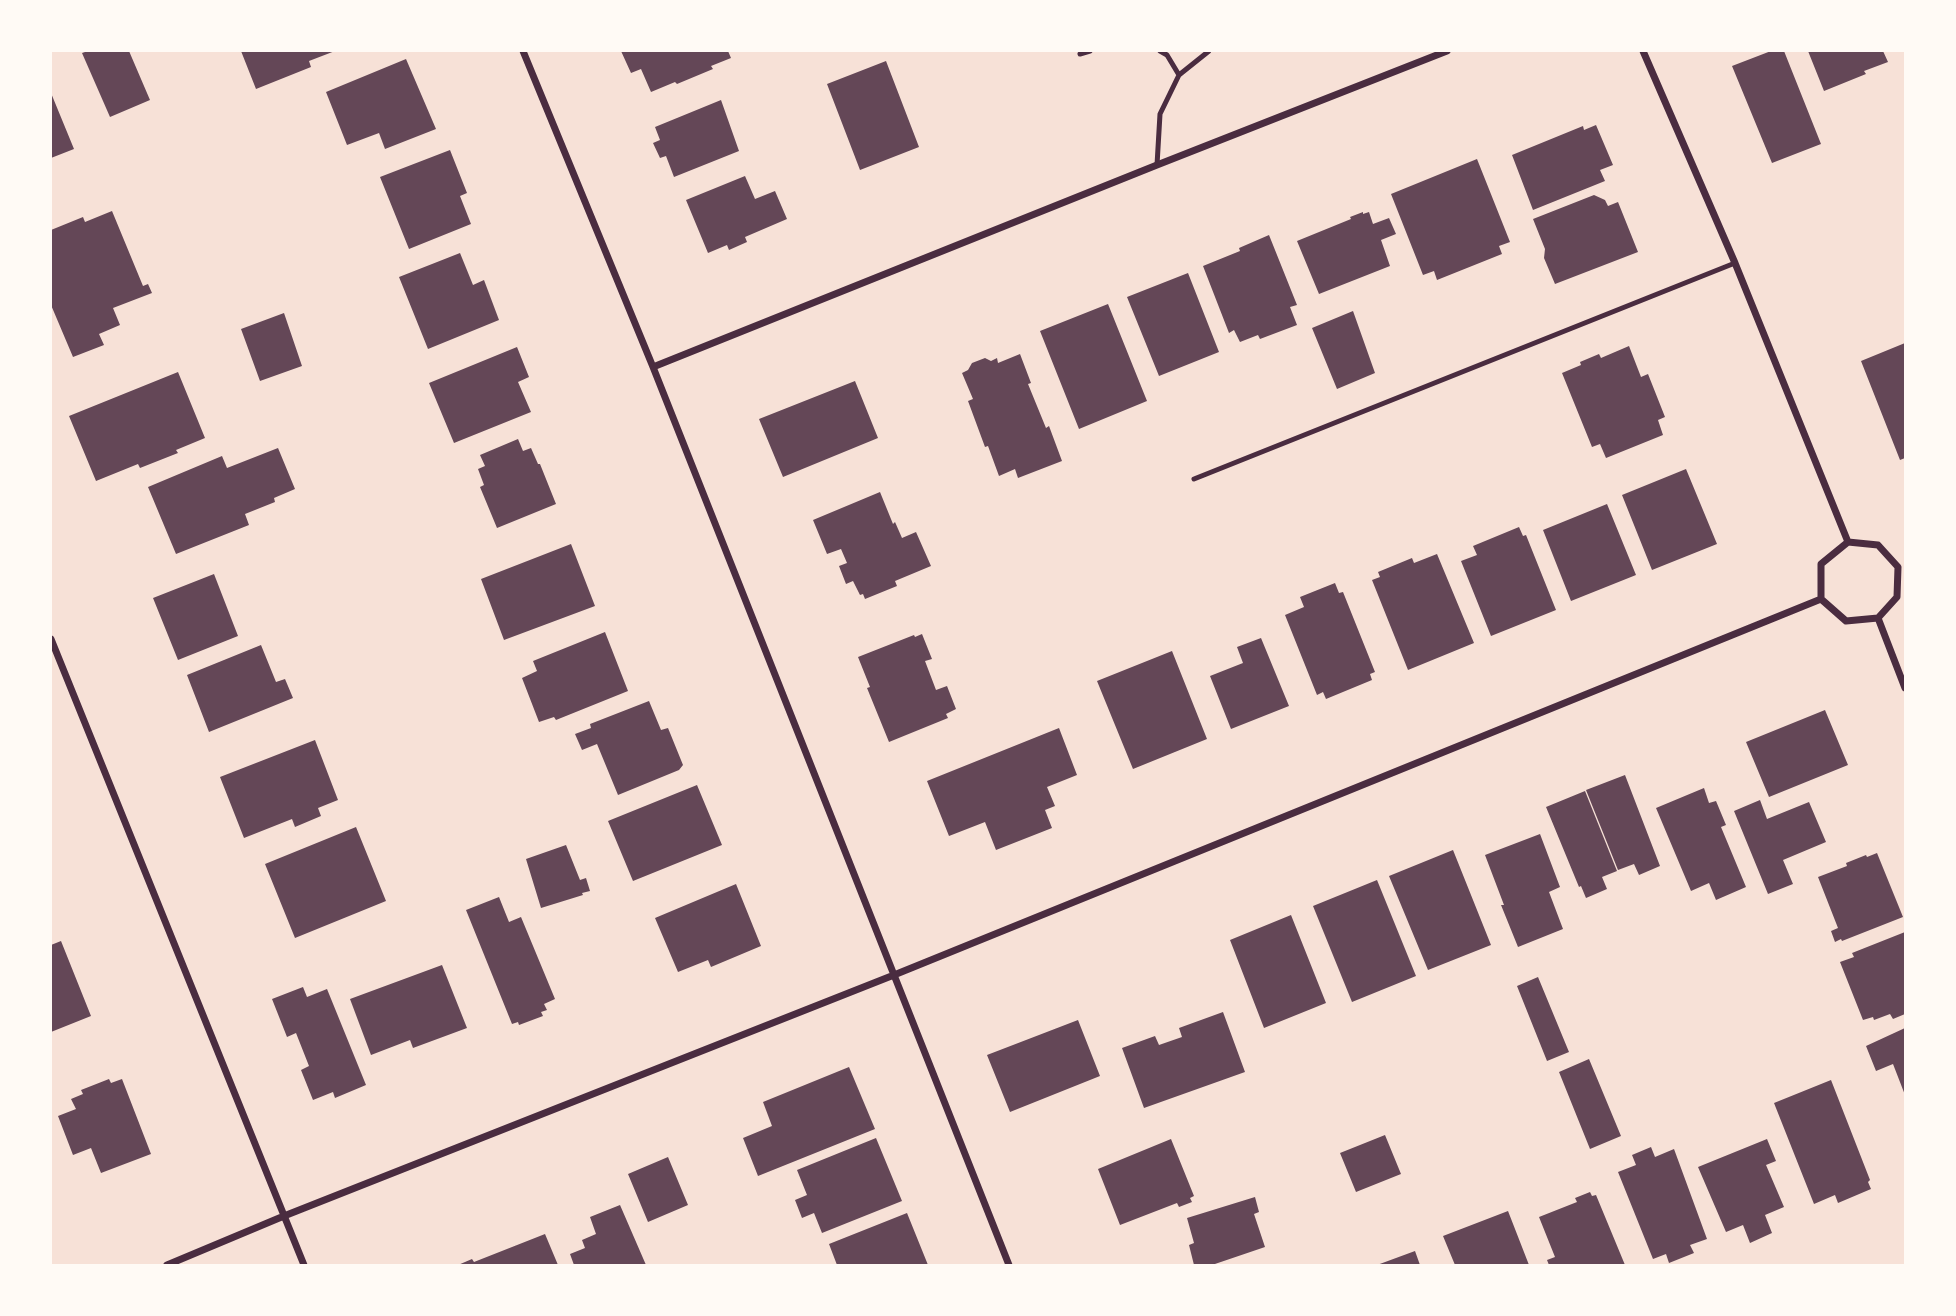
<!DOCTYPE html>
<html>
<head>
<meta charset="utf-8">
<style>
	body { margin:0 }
	#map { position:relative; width:1956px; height:1316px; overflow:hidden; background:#f7e1d7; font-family:"PT Sans",sans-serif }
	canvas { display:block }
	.frame { position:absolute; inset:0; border:52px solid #fffaf5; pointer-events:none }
</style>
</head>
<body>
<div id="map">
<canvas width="1956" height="1316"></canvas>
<div class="frame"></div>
</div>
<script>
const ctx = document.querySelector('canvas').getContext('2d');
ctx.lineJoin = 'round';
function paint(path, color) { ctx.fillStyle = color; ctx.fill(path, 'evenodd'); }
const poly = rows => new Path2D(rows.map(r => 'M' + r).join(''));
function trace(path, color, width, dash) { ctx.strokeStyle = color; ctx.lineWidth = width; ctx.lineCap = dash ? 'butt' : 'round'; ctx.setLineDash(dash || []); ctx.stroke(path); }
const building = poly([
	[88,51,129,51,150,100,110,117,82,53],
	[241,51,335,51,309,61,311,67,256,89],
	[621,51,728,51,731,58,711,66,713,69,677,84,675,82,651,92,641,69,631,73],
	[1771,51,1784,51,1821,144,1772,163,1732,66],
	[1808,51,1883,51,1888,62,1864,71,1866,74,1824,91],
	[406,59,436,129,385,149,379,133,347,145,326,92],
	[886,61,919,147,860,170,827,84],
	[51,93,74,149,51,158],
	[721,100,739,151,674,177,666,156,660,158,653,143,660,140,655,127],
	[1596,125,1613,165,1600,170,1605,181,1533,210,1512,155,1583,126,1584,130],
	[450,150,467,193,460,196,471,224,409,249,380,177],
	[1477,159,1510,242,1499,246,1502,254,1437,280,1434,271,1423,275,1391,194],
	[745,176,755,199,775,191,787,219,745,237,747,242,729,250,727,245,708,253,686,200],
	[1594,195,1605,200,1608,206,1618,202,1638,252,1555,284,1544,258,1545,249,1533,219],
	[112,211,143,286,148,284,152,293,113,308,120,325,99,334,104,345,73,357,51,305,51,230,83,217,85,222],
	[1363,212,1363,214,1369,212,1373,224,1389,218,1396,234,1381,240,1390,266,1319,294,1297,241,1351,219,1350,217],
	[1269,235,1297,305,1290,307,1297,325,1260,339,1258,335,1240,342,1234,330,1229,333,1203,266,1240,251,1239,248],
	[460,253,473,285,484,280,499,320,428,349,399,277],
	[1188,273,1219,352,1159,376,1127,297],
	[1108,304,1147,401,1079,429,1040,331],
	[1353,311,1375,373,1337,389,1312,328],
	[284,313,302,366,260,381,241,329],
	[1905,343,1905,458,1900,460,1861,361],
	[1629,346,1641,377,1648,374,1665,417,1658,420,1663,435,1606,458,1600,444,1592,447,1562,373,1581,365,1580,362,1599,354,1601,358],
	[517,347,529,377,518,382,531,412,454,443,429,383],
	[1020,354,1031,383,1028,384,1046,428,1049,426,1062,461,1018,478,1015,469,999,476,988,446,985,447,968,401,973,399,962,373,968,370,972,363,985,358,991,361,997,358,998,363],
	[178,372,205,438,176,450,178,453,140,468,138,464,96,481,69,416],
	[855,381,878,438,783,477,759,419],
	[518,439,523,451,531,448,538,464,540,464,556,504,497,528,480,487,484,485,478,469,485,466,480,455],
	[278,448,295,489,274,498,275,502,245,514,249,525,176,554,148,487,222,456,227,468],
	[1686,469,1717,544,1652,570,1622,495],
	[880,492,893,524,895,522,902,538,916,532,931,566,895,581,897,586,865,599,863,594,860,595,853,581,846,584,839,566,847,563,841,549,827,554,813,520],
	[1607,504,1636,575,1571,601,1543,530],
	[1519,527,1523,536,1526,535,1556,610,1491,636,1461,561,1477,555,1473,546],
	[571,544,595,606,504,640,481,579],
	[1437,554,1474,643,1408,670,1372,580,1380,577,1378,572,1412,558,1414,563],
	[214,574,238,636,178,660,153,598],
	[1335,583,1339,593,1343,592,1375,672,1370,674,1372,680,1326,699,1323,692,1317,695,1285,615,1304,607,1300,597],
	[605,632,628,691,556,720,554,717,539,722,522,678,537,671,533,661],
	[922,634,932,659,925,661,936,690,947,686,956,709,946,714,948,718,889,742,867,688,870,687,858,657,914,635,915,637],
	[1261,638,1289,706,1231,729,1210,676,1243,663,1237,647],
	[261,645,276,682,285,679,293,698,209,732,187,675],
	[1172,651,1207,739,1133,769,1097,681],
	[649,701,661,730,668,728,683,765,679,770,618,795,597,744,582,750,575,734,591,728,590,724],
	[1825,710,1848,765,1769,797,1746,742],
	[1059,728,1077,775,1047,787,1055,806,1045,810,1052,828,996,850,985,822,949,836,927,781],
	[315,740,338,800,318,808,321,816,295,827,292,819,244,838,220,777],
	[1625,775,1660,866,1639,875,1634,864,1618,870,1586,790],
	[697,785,722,845,633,881,608,821],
	[1704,788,1709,803,1716,801,1726,825,1721,827,1746,887,1716,900,1709,883,1691,891,1656,808],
	[1585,791,1617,871,1602,877,1607,889,1586,898,1581,886,1579,887,1546,807],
	[1760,800,1767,819,1809,802,1826,842,1783,860,1793,884,1768,894,1734,811],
	[356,827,386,901,295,938,265,864],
	[1540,834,1560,887,1549,892,1563,929,1518,947,1501,905,1504,905,1485,855],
	[566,845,580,880,586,878,590,891,582,893,583,895,541,908,526,859],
	[1453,850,1491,945,1428,970,1389,876],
	[1877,853,1903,917,1842,941,1841,939,1835,942,1831,931,1838,928,1818,877,1847,866,1846,863,1866,855,1867,857],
	[1377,880,1416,976,1352,1002,1313,906],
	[736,884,761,946,711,967,708,960,678,972,655,918],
	[499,897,509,922,521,917,555,999,544,1004,547,1010,541,1012,543,1016,519,1025,518,1022,512,1024,466,910],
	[1291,915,1326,1003,1264,1028,1230,940],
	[1905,932,1905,1014,1893,1019,1890,1014,1874,1020,1873,1017,1863,1020,1840,962,1854,957,1852,953],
	[61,941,91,1016,51,1032,51,945],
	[442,965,467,1028,413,1048,410,1040,371,1055,350,999],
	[1538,977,1569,1052,1547,1061,1517,986],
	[303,987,307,997,327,989,366,1085,335,1098,333,1092,313,1100,301,1070,309,1066,296,1033,287,1037,272,999],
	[1223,1012,1245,1072,1144,1108,1122,1048,1155,1036,1159,1045,1182,1037,1179,1028],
	[1078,1020,1100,1076,1010,1112,987,1055],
	[1905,1028,1905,1095,1893,1064,1876,1071,1866,1046],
	[1589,1059,1621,1136,1590,1149,1559,1072],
	[849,1067,875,1129,758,1176,743,1138,772,1126,763,1102],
	[109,1079,111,1083,122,1079,151,1154,101,1173,91,1148,73,1155,58,1116,76,1109,71,1099,83,1094,81,1090],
	[1831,1080,1870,1180,1868,1182,1871,1189,1838,1203,1835,1195,1814,1204,1774,1103],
	[1385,1135,1401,1174,1356,1192,1340,1153],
	[876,1138,902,1201,822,1233,814,1213,802,1218,795,1200,807,1195,797,1170],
	[1171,1139,1194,1196,1190,1198,1192,1202,1179,1207,1177,1203,1120,1225,1098,1169],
	[1767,1139,1776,1161,1766,1165,1784,1207,1765,1215,1772,1233,1750,1243,1743,1225,1726,1232,1698,1167],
	[1651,1147,1655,1157,1674,1149,1707,1239,1690,1245,1694,1253,1669,1263,1666,1254,1653,1259,1618,1172,1636,1165,1632,1155],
	[668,1157,688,1205,648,1222,628,1174],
	[1590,1192,1592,1196,1596,1195,1625,1265,1549,1265,1547,1260,1555,1257,1539,1217,1577,1202,1575,1198],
	[1255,1197,1259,1212,1254,1214,1265,1247,1212,1265,1194,1265,1189,1245,1194,1243,1187,1218],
	[620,1205,646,1265,574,1265,570,1254,585,1248,582,1240,596,1234,590,1217],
	[1508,1211,1529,1265,1455,1265,1443,1236],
	[907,1213,928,1265,837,1265,829,1244],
	[545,1234,558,1265,458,1265,472,1259,474,1262],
	[1415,1251,1420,1265,1377,1265]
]);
const service = poly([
	[1160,51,1167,55,1179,75],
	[1080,54,1090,51],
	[1157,165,1160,114,1179,75,1209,51],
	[1194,479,1735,263]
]);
const minor = poly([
	[523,51,653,367,1009,1265],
	[1643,51,1735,263,1848,542],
	[653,367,1157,165,1447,51],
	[1848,542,1878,545,1898,567,1897,597,1878,618,1846,621,1821,599,1821,564,1848,542],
	[1878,618,1905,688],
	[51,639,304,1265],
	[167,1265,284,1216,894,975,1821,599]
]);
paint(building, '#644757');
trace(service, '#4a2c40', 5);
trace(minor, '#4a2c40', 7);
</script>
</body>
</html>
